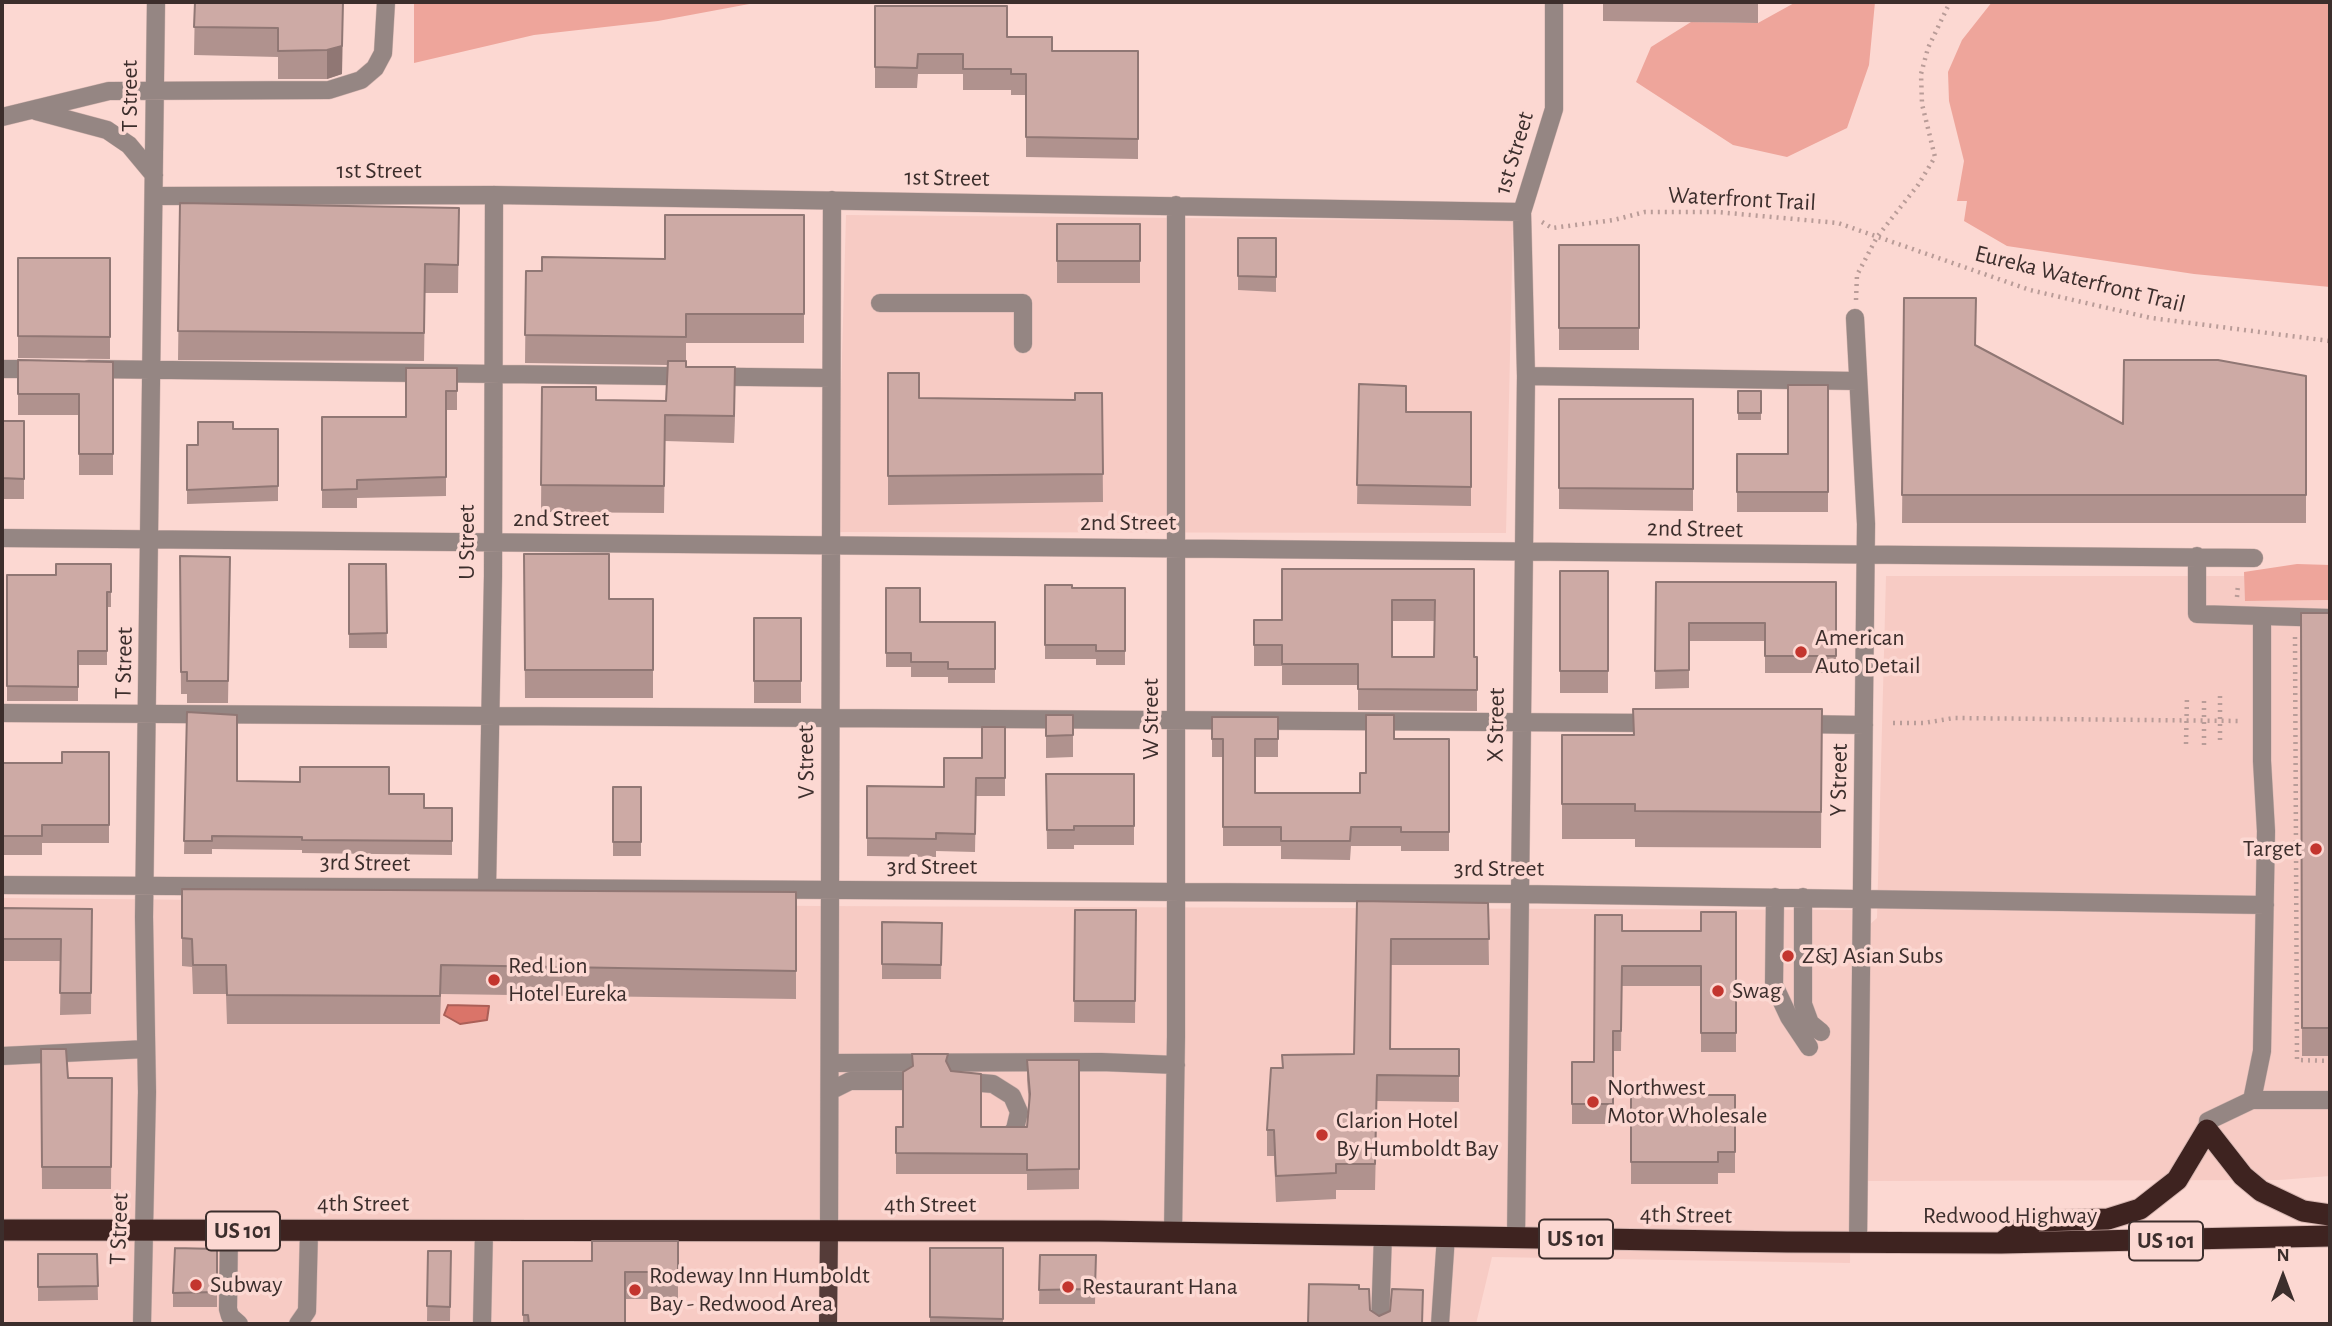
<!DOCTYPE html>
<html>
<head>
<meta charset="utf-8">
<style>
	body { margin:0 }
	#map { position:relative; width:2332px; height:1326px; overflow:hidden; background:#fcd8d2; font-family:"Alegreya Sans",sans-serif }
	canvas { display:block }
	.frame { position:absolute; inset:0; border:4px solid #3c2e2c; pointer-events:none }
	.north { position:absolute; left:2248px; top:1242px; width:70px; height:70px; -webkit-text-stroke:5px #fcd8d2; paint-order:stroke; rotate:0deg; font-size:19px; font-weight:700; line-height:28px; text-align:center; color:#3c2e2c }
	.north::after { content:''; display:block; margin:auto; width:24px; height:32px; background:#3c2e2c; clip-path:polygon(50% 0,100% 100%,50% 72%,0 100%) }
</style>
</head>
<body>
<div id="map">
<canvas width="2332" height="1326"></canvas>
<div class="frame"></div>
<div class="north">N</div>
</div>
<script>
const ctx = document.querySelector('canvas').getContext('2d');
ctx.lineJoin = 'round';
function paint(path, color) { ctx.fillStyle = color; ctx.fill(path, 'evenodd'); }
const poly = rows => new Path2D(rows.map(r => 'M' + r).join(''));
function trace(path, color, width, dash) { ctx.strokeStyle = color; ctx.lineWidth = width; ctx.lineCap = dash ? 'butt' : 'round'; ctx.setLineDash(dash || []); ctx.stroke(path); }
function write(font, color, halo, rows, align = 'center') {
  ctx.font = font + ' "Alegreya Sans",sans-serif'; ctx.lineWidth = 7; ctx.setLineDash([]); ctx.textBaseline = 'middle'; ctx.strokeStyle = halo; ctx.fillStyle = color; for (const [text, x, y, turn = 0] of rows) {
    ctx.save(); ctx.translate(x, y); ctx.rotate((+turn || 0) * Math.PI / 180); ctx.textAlign = isNaN(turn) ? turn : align; if (halo) ctx.strokeText(text, 0, 0); ctx.fillText(text, 0, 0); ctx.restore();
  }
}
const built = poly([
	[846,215,1513,221,1506,533,837,532],
	[1886,576,2246,576,2245,601,2330,600,2330,1176,2279,1180,1866,1181,1868,926,1877,918],
	[2,898,816,906,1852,910,1850,1263,1492,1257,1476,1324,2,1324]
]);
const green = poly([
	[414,2,760,2,658,21,534,35,414,63],
	[1796,2,1875,2,1869,65,1847,128,1787,157,1733,145,1636,82,1651,47,1691,22,1758,23],
	[1992,2,2330,2,2330,287,2194,274,2007,246,1964,221,1967,201,1957,201,1964,161,1949,101,1948,72,1962,40],
	[2297,564,2330,565,2330,600,2245,601,2244,572]
]);
const water = poly([
	[448,1005,489,1006,487,1020,460,1024,444,1015,448,1005]
]);
const path = poly([
	[1542,222,1552,228,1614,220,1645,212,1717,212,1838,223,2030,290,2151,318,2330,341],
	[1856,300,1857,275,1877,237,1918,185,1935,157,1922,104,1921,74,1928,48,1950,2],
	[2237,597,2238,584],
	[2295,637,2297,1060,2330,1061],
	[2220,696,2220,745],
	[1893,723,1924,723,1954,718,2241,721],
	[2186,744,2187,696],
	[2204,745,2204,696]
]);
const minor = poly([
	[36,111,107,130,129,145,154,175],
	[2,117,109,91,329,90,361,80,375,68,383,53,386,2],
	[155,196,494,195,1522,212,1554,109,1554,2],
	[880,303,1023,303,1023,344],
	[1855,318,1866,524,1858,1242],
	[2,369,40,369],
	[89,369,831,378],
	[1526,376,1857,381],
	[2,538,2254,558],
	[2197,556,2197,614,2330,618],
	[2,713,1657,723],
	[1801,724,1864,725],
	[2,885,1520,894,2265,905],
	[487,888,493,576,494,195],
	[1775,897,1774,985,1789,1017,1809,1047],
	[1803,897,1803,1004,1810,1023,1821,1032],
	[2,1056,146,1049],
	[831,1063,1101,1062,1176,1065],
	[958,1081,993,1084,1012,1096,1019,1112,1015,1129,1010,1135],
	[830,1091,850,1081,903,1081],
	[2252,1100,2330,1100],
	[2207,1130,2208,1121,2252,1100,2262,1051,2266,831,2262,761,2262,617],
	[229,1231,228,1309,230,1316,239,1324],
	[829,1231,832,200],
	[1173,1233,1176,1036,1176,205],
	[1516,1239,1526,376,1522,212],
	[142,1324,147,1092,144,917,156,2],
	[298,1324,307,1311,309,1231],
	[482,1324,484,1231],
	[1380,1324,1383,1234],
	[1440,1324,1446,1236]
]);
const major = poly([
	[828,1324,829,1231]
]);
const highway = poly([
	[2,1230,1099,1231,1787,1242,2001,1243,2330,1236],
	[2001,1243,2019,1229,2037,1221,2108,1219,2140,1209,2177,1180,2207,1130,2243,1176,2261,1191,2303,1211,2330,1215]
]);
const wall = poly([
	[195,2,343,2,342,74,327,79,278,79,278,57,194,55],
	[1591,2,1758,2,1758,23,1603,21,1603,4,1591,4],
	[875,6,1007,37,1052,51,1138,51,1138,159,1026,157,1026,95,1011,95,1011,90,963,90,963,74,918,74,917,88,875,88],
	[180,203,459,208,458,293,425,293,424,361,178,360],
	[804,215,804,343,686,343,686,367,735,393,734,443,665,441,664,513,541,512,542,387,596,400,666,401,667,365,525,363,526,271,542,271,665,259],
	[1057,224,1140,224,1140,283,1057,283],
	[1238,238,1276,238,1276,292,1238,290],
	[1559,245,1639,245,1639,350,1559,350],
	[18,258,110,258,110,359,18,358],
	[1904,298,1976,345,2123,424,2306,376,2306,523,1902,523],
	[18,360,113,362,113,475,79,475,79,415,18,415],
	[457,368,457,410,446,410,446,496,357,498,357,508,322,508,322,417,406,417],
	[888,373,919,398,1075,400,1102,393,1103,502,888,505],
	[1359,384,1406,412,1471,412,1471,506,1357,504],
	[1828,385,1828,512,1737,512,1737,454,1788,454],
	[1738,391,1761,391,1761,420,1738,420],
	[1559,399,1693,399,1693,511,1559,509],
	[2,421,24,421,24,499,2,499],
	[233,429,278,429,278,501,187,504,187,445,198,445],
	[524,554,609,599,653,599,653,698,525,698],
	[180,556,230,578,228,703,187,703,187,694,181,694],
	[111,564,111,607,107,607,107,665,78,665,78,701,7,701,7,575,56,575],
	[349,564,386,564,387,648,349,648],
	[1474,569,1474,657,1477,657,1477,711,1358,710,1358,685,1282,685,1282,666,1254,666,1254,620,1282,620],
	[1392,621,1435,621,1434,657,1392,657],
	[1560,571,1608,571,1608,693,1560,693],
	[1656,582,1836,582,1836,673,1765,673,1765,641,1689,641,1689,688,1655,689],
	[1045,585,1072,588,1125,588,1125,665,1096,665,1096,659,1045,659],
	[886,588,920,622,995,622,995,683,948,683,948,677,911,677,911,667,886,667],
	[2301,613,2330,613,2330,1056,2302,1056],
	[754,618,801,618,801,703,754,703],
	[1822,709,1821,848,1635,847,1635,839,1562,839,1562,735,1633,735],
	[187,712,237,781,300,782,389,794,424,808,452,808,452,855,302,853,302,850,212,849,212,854,184,854],
	[1046,715,1073,715,1073,757,1046,758],
	[1212,717,1278,717,1278,757,1255,757,1255,793,1360,793,1366,773,1394,739,1449,739,1449,851,1401,851,1401,846,1351,846,1350,860,1281,859,1281,846,1223,846,1223,757,1212,757],
	[1005,727,1005,796,976,796,975,852,936,851,936,857,867,856,867,786,944,787,982,758],
	[109,752,109,843,42,843,42,855,2,855,2,763,62,763],
	[1046,774,1134,774,1134,845,1074,845,1074,849,1047,849],
	[613,787,641,787,641,856,613,856],
	[182,889,796,892,796,999,441,994,440,1024,227,1024,226,994,193,994,192,967,182,966],
	[1357,901,1488,903,1489,965,1391,965,1390,1049,1459,1049,1459,1102,1377,1101,1375,1190,1336,1190,1336,1199,1276,1202,1274,1156,1267,1156,1267,1130,1282,1068,1282,1055,1354,1054],
	[2,908,92,909,91,1014,60,1015,61,961,2,961],
	[1075,910,1136,910,1135,1023,1074,1022],
	[1736,912,1736,1052,1701,1052,1701,986,1622,986,1621,1051,1613,1051,1613,1124,1572,1124,1572,1062,1594,1062,1622,931,1701,931],
	[882,922,942,923,941,979,882,979],
	[41,1049,68,1078,112,1078,111,1189,42,1189],
	[912,1054,948,1065,981,1127,1027,1127,1029,1104,1027,1080,1027,1060,1079,1060,1079,1189,1027,1190,1027,1174,896,1174,896,1127,903,1127,912,1067],
	[1631,1095,1735,1095,1735,1173,1718,1173,1718,1184,1631,1184],
	[678,1241,678,1299,625,1299,625,1324,523,1324,523,1261,592,1261],
	[930,1248,1003,1248,1003,1324,930,1324],
	[217,1249,217,1307,173,1307,173,1293],
	[428,1251,451,1251,450,1321,427,1321],
	[38,1254,97,1254,98,1300,38,1301],
	[1040,1255,1096,1255,1095,1304,1039,1304]
]);
const shadedWall = poly([
	[343,2,342,74,327,79,327,50],
	[735,367,735,393,734,443,734,416]
]);
const building = poly([
	[195,2,343,2,342,46,327,50,278,51,278,28,194,27,195,2],
	[875,6,1007,6,1007,37,1052,37,1052,51,1138,51,1138,139,1026,137,1026,74,1011,74,1011,69,963,69,963,54,918,54,917,68,875,67,875,6],
	[180,203,459,208,458,265,425,264,424,333,178,331,180,203],
	[665,215,804,215,804,314,686,314,686,337,525,335,526,271,542,271,542,257,665,259,665,215],
	[1057,224,1140,224,1140,261,1057,261,1057,224],
	[1238,238,1276,238,1276,277,1238,276,1238,238],
	[1559,245,1639,245,1639,328,1559,328,1559,245],
	[18,258,110,258,110,337,18,336,18,258],
	[1904,298,1976,298,1975,345,2123,424,2124,360,2218,360,2306,376,2306,495,1902,495,1904,298],
	[18,360,113,362,113,454,79,454,79,394,18,394,18,360],
	[668,361,686,361,686,367,735,367,734,416,665,415,664,486,541,485,542,387,596,387,596,400,666,401,668,361],
	[406,368,457,368,457,391,446,391,446,477,357,480,357,489,322,490,322,417,406,417,406,368],
	[888,373,919,373,919,398,1075,400,1075,393,1102,393,1103,474,888,476,888,373],
	[1359,384,1406,386,1406,412,1471,412,1471,487,1357,485,1359,384],
	[1788,385,1828,385,1828,492,1737,492,1737,454,1788,454,1788,385],
	[1738,391,1761,391,1761,413,1738,413,1738,391],
	[1559,399,1693,399,1693,489,1559,488,1559,399],
	[2,421,24,421,24,479,2,478,2,421],
	[198,422,233,422,233,429,278,429,278,486,187,490,187,445,198,445,198,422],
	[524,554,609,554,609,599,653,599,653,670,525,670,524,554],
	[180,556,230,557,228,681,187,681,187,672,181,672,180,556],
	[56,564,111,564,111,592,107,592,107,651,78,651,78,687,7,686,7,575,56,575,56,564],
	[349,564,386,564,387,633,349,634,349,564],
	[1282,569,1474,569,1474,657,1477,657,1477,690,1358,689,1358,664,1282,664,1282,645,1254,645,1254,620,1282,620,1282,569],
	[1392,600,1435,600,1434,657,1392,657,1392,600],
	[1560,571,1608,571,1608,671,1560,671,1560,571],
	[1656,582,1836,582,1836,656,1765,656,1765,623,1689,623,1689,670,1655,671,1656,582],
	[1045,585,1072,585,1072,588,1125,588,1125,651,1096,651,1096,645,1045,645,1045,585],
	[886,588,920,588,920,622,995,622,995,669,948,669,948,662,911,662,911,653,886,653,886,588],
	[2301,613,2330,613,2330,1028,2302,1028,2301,613],
	[754,618,801,618,801,681,754,681,754,618],
	[1633,709,1822,709,1821,812,1635,811,1635,804,1562,804,1562,735,1634,735,1633,709],
	[187,712,237,715,237,781,300,782,300,767,389,767,389,794,424,794,424,808,452,808,452,841,302,840,302,837,212,836,212,841,184,841,187,712],
	[1046,715,1073,715,1073,735,1046,736,1046,715],
	[1366,715,1394,715,1394,739,1449,739,1449,832,1401,832,1401,827,1351,827,1350,841,1281,841,1281,827,1223,827,1223,739,1212,739,1212,717,1278,717,1278,739,1255,739,1255,793,1360,793,1360,773,1366,773,1366,715],
	[982,727,1005,727,1005,778,976,778,975,834,936,833,936,839,867,838,867,786,944,787,944,758,982,758,982,727],
	[62,752,109,752,109,825,42,825,42,836,2,836,2,763,62,763,62,752],
	[1046,774,1134,774,1134,826,1074,826,1074,830,1047,830,1046,774],
	[613,787,641,787,641,842,613,842,613,787],
	[182,889,796,892,796,971,441,965,440,996,227,995,226,965,193,965,192,939,182,938,182,889],
	[1357,901,1488,903,1489,939,1391,939,1390,1049,1459,1049,1459,1076,1377,1075,1375,1164,1336,1164,1336,1173,1276,1176,1274,1130,1267,1130,1271,1068,1283,1068,1282,1055,1354,1054,1357,901],
	[2,908,92,909,91,993,60,993,61,939,2,939,2,908],
	[1075,910,1136,910,1135,1001,1074,1001,1075,910],
	[1701,912,1736,912,1736,1033,1701,1033,1701,966,1622,966,1621,1031,1613,1031,1613,1104,1572,1104,1572,1062,1594,1062,1595,915,1622,915,1622,931,1701,931,1701,912],
	[882,922,942,923,941,965,882,964,882,922],
	[41,1049,66,1049,68,1078,112,1078,111,1167,42,1167,41,1049],
	[912,1054,948,1054,946,1061,951,1071,981,1074,981,1127,1027,1127,1030,1094,1027,1060,1079,1060,1079,1169,1027,1170,1027,1154,896,1153,896,1127,903,1127,903,1072,913,1066,912,1054],
	[1631,1095,1735,1095,1735,1152,1718,1152,1718,1162,1631,1162,1631,1095],
	[592,1241,678,1241,678,1272,625,1272,625,1324,529,1324,528,1315,523,1315,523,1261,592,1261,592,1241],
	[175,1248,217,1249,217,1292,173,1293,175,1248],
	[930,1248,1003,1248,1003,1319,930,1317,930,1248],
	[428,1251,451,1251,450,1307,427,1306,428,1251],
	[38,1254,97,1254,98,1286,38,1287,38,1254],
	[1040,1255,1096,1255,1095,1289,1039,1290,1040,1255],
	[1309,1284,1359,1285,1359,1289,1369,1289,1370,1310,1379,1316,1390,1311,1392,1289,1423,1290,1422,1324,1308,1324,1309,1284]
]);
const markers = [
	[1801,652,7,"#c3352e"],
	[2316,849,7,"#c3352e"],
	[1788,956,7,"#c3352e"],
	[494,980,7,"#c3352e"],
	[1718,991,7,"#c3352e"],
	[1593,1102,7,"#c3352e"],
	[1322,1135,7,"#c3352e"],
	[196,1285,7,"#c3352e"],
	[1068,1287,7,"#c3352e"],
	[635,1290,7,"#c3352e"]
];
const shields = [
	[243,1231,74],
	[1576,1239,74],
	[2166,1241,74]
];
const shieldNames = [
	["US 101",243,1231],
	["US 101",1576,1239],
	["US 101",2166,1241]
];
const streetNames = [
	["T Street",130,96,-90],
	["1st Street",1514,153,-73],
	["1st Street",379,171],
	["1st Street",947,178,1],
	["Waterfront Trail",1742,199,3],
	["Eureka Waterfront Trail",2080,279,14],
	["2nd Street",561,519],
	["2nd Street",1128,523],
	["2nd Street",1695,529,1],
	["U Street",467,542,-90],
	["T Street",124,663,-89],
	["W Street",1151,719,-90],
	["X Street",1496,725,-89],
	["V Street",806,762,-91],
	["Y Street",1839,780,-89],
	["3rd Street",365,863,1],
	["3rd Street",932,867],
	["3rd Street",1499,869],
	["4th Street",363,1204],
	["4th Street",930,1205],
	["4th Street",1686,1215,1],
	["Redwood Highway",2010,1216],
	["T Street",119,1229,-88]
];
const poiNames = [
	["American",1815,638],
	["Auto Detail",1815,666],
	["Target",2302,849,"right"],
	["Z&J Asian Subs",1802,956],
	["Red Lion",508,966],
	["Hotel Eureka",508,994],
	["Swag",1732,991],
	["Northwest",1607,1088],
	["Motor Wholesale",1607,1116],
	["Clarion Hotel",1336,1121],
	["By Humboldt Bay",1336,1149],
	["Rodeway Inn Humboldt",649,1276],
	["Bay - Redwood Area",649,1304],
	["Subway",210,1285],
	["Restaurant Hana",1082,1287]
];
paint(built, '#f7cbc4');
paint(green, '#eea59b');
paint(water, '#da7469');
trace(water, '#ab5f57', 2);
trace(minor, '#d6b6b1', 19);
trace(major, '#d6b6b1', 19);
trace(highway, '#d6b6b1', 23);
trace(path, '#b99c98', 4.5, [2, 5]);
trace(minor, '#958683', 18);
trace(major, '#553c39', 18);
trace(highway, '#3e2320', 21);
paint(wall, '#b0928e');
paint(shadedWall, '#907774');
paint(building, '#cdaaa5');
trace(building, '#907774', 2);
for (const [x, y, r, color] of markers) { const dot = new Path2D(); dot.arc(x, y, r, 0, 2 * Math.PI); ctx.fillStyle = color; ctx.fill(dot); trace(dot, '#fcd8d2', 2.5); }
for (const [x, y, w] of shields) { const box = new Path2D(); box.roundRect(x - w / 2, y - 19.5, w, 39, 5); ctx.fillStyle = '#fcd8d2'; ctx.fill(box); trace(box, '#3c2e2c', 2); }
write('bold 23px', '#3c2e2c', null, shieldNames);
write('24px', '#3c2e2c', '#fcd8d2', streetNames);
write('24px', '#3c2e2c', '#fcd8d2', poiNames, 'left');
</script>
</body>
</html>
